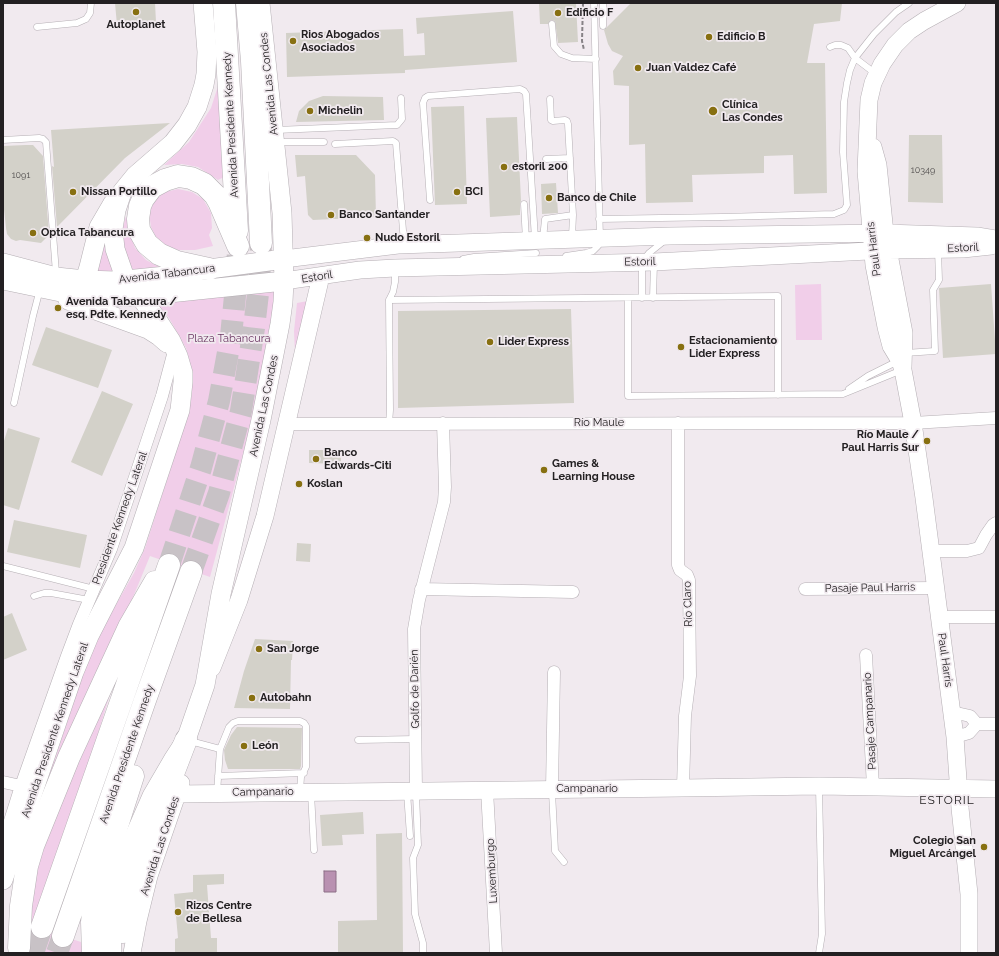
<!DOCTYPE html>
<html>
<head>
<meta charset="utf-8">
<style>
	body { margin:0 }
	#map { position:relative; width:999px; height:956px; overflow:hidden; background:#f1eaef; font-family:Raleway,sans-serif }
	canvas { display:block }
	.frame { position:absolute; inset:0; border:4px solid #232022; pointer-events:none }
</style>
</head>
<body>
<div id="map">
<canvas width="999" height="956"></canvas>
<div class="frame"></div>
</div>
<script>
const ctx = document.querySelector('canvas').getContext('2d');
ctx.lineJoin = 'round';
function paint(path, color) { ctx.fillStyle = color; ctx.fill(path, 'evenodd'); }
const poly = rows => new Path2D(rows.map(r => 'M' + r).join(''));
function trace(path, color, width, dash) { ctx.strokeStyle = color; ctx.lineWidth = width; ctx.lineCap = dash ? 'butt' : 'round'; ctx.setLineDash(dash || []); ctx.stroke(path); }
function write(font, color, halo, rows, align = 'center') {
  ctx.font = font + ' Raleway,sans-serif'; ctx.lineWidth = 3.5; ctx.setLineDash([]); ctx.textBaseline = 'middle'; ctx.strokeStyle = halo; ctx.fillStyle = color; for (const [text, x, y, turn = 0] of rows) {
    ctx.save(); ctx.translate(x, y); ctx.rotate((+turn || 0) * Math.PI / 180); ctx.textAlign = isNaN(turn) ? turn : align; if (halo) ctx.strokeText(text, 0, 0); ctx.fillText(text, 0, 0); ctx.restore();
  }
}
const green = poly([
	[218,86,224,177,218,180,198,167,182,164,164,165,189,142,211,108],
	[178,189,192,192,203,199,211,213,212,228,209,235,213,246,195,250,178,250,166,246,156,237,151,227,149,213,155,200,165,192],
	[126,216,130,234,135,248,146,260,163,269,132,274,123,255,121,235],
	[107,237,115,276,94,276],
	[821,284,822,340,796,340,795,285],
	[276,291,271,350,210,577,150,556,131,602,28,829,44,784,55,759,86,665,105,624,134,573,145,548,172,464,192,395,192,372,186,348,169,318,156,302],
	[308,301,295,354,294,331,297,303],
	[110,694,81,790,36,927,81,942,84,953,34,953,28,935,40,847]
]);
const water = poly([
	[324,871,336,871,336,892,324,892,324,871]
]);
const building = poly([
	[115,3,155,3,156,22,117,25],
	[539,3,576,3,578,42,558,43,555,21,551,20,548,24,540,24],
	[631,3,842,3,840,21,814,24,807,63,825,63,827,193,794,194,793,155,764,156,764,173,692,175,693,202,646,203,645,144,629,145,629,86,614,85,613,71,623,56,612,51,608,44,604,30],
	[513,11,517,62,405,70,405,73,287,77,286,33,403,29,404,56,425,55,424,33,417,34,416,18],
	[323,96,383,97,384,120,296,122,299,111,309,101],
	[464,106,467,204,435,205,431,107],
	[517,117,521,201,520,204,520,215,490,217,486,118],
	[170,123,125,158,57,227,52,166,54,167,51,130],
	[909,135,942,135,943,203,908,202],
	[26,145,33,145,43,156,49,235,41,243,20,240,16,241,11,239,7,234,6,228,3,200,3,146],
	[295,155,356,155,375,175,376,217,313,220,308,215,305,176,297,177],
	[556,183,558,213,542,214,541,184],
	[991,284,996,354,943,358,939,288],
	[571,309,574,403,398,408,398,311],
	[46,327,112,350,98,388,32,365],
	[102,391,133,404,102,476,71,462],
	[8,428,40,438,19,510,3,505,3,444],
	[309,450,341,450,341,464,309,463],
	[14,520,87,535,80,568,7,552],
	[297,543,311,544,310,562,296,561],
	[12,613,27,650,3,660,3,617],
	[255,639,293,641,292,660,291,660,290,709,234,708,244,671],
	[237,727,302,728,301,766,300,769,228,769,225,760,224,750,231,735],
	[363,812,364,834,342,835,343,845,322,846,320,815],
	[402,833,403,953,338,953,338,921,377,920,376,834],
	[224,874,224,884,207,885,211,938,217,938,217,953,175,953,175,939,178,938,174,894,193,892,193,875]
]);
const highwayTunnel = poly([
	[169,565,201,468,219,401,231,336,237,276,238,248],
	[191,572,219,493,241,411,254,328,259,285,261,243],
	[33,953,42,927],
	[57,953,63,936]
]);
const path = poly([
	[583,3,582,41,584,50]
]);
const lane = poly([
	[552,24,554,46,561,54,572,58,596,59],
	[603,26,603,3],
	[37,27,77,23,86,19,90,13,91,3],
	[830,47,835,45,841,45,848,48,855,58,876,74],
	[550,99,551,120,553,121,565,120,567,121,568,124,573,215,572,237],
	[276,130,397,125,402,119,401,98],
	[3,140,39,138,43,139,46,142,56,273],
	[277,142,324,142],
	[335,144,393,141,396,143,404,243],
	[546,159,570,158],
	[430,200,423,103,425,98,428,96,520,89,524,91,526,94,535,239],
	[524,204,526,240],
	[599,219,722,217,834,214,844,210,847,205,843,152,844,102,847,83,850,70,855,58,874,34,896,12,909,3],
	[543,239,545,219,573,215],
	[566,256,586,253,593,251,598,246,600,239,594,3],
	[463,259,474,257,536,253],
	[628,298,628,396,843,394,902,370],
	[642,298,642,262,649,253,664,241],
	[653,298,654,263],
	[389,300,393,292,395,282,395,269],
	[905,353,935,351,933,290,939,280,938,250],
	[849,389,868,376,898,361],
	[14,403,33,316,40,289],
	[389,424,390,410,389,300,778,296,778,395],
	[3,566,94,589],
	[34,596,44,593,51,593,89,600],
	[358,740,416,739],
	[190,741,220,749],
	[218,776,304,773],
	[819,787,822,934,819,953],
	[407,792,410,836],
	[552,792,555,851,564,862],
	[217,793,220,749,229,727,233,723,238,721,300,721,304,723,306,726,306,767,301,777,300,791],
	[311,793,314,850],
	[416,793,418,845,413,858,415,914,423,943,423,953]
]);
const street = poly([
	[678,423,678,565,680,570,687,575,689,580,690,676,685,716,683,788],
	[286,424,913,423,996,418],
	[930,551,967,551,979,548,986,535,993,525,996,523],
	[421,589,573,592],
	[805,589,935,588],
	[939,617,996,617],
	[866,655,873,787],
	[952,712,970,716,977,724,969,733,955,737],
	[977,724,996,724],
	[3,782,21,786],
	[552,789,554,672],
	[416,790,414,629,419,600,444,502,445,487,443,423],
	[487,790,496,953],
	[3,843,21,786,67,656,79,624,111,549,162,396,174,351]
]);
const secondary = poly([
	[957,3,924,21,909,31,895,45,882,64,873,83,869,100,866,171,874,265,886,327,891,346,900,361,903,370,913,423,924,498,955,737,960,808,969,894,969,953],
	[873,147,878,165,885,233,904,333,903,367],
	[284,259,398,245,670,236,885,233,977,236,995,239],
	[284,281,360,270,395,268,654,262,888,250,963,249,991,246,996,244],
	[212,668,239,600,265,516,321,276],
	[177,794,683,788,819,786,996,789],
	[132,953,138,921,149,876,181,783]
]);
const primary = poly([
	[3,263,56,277,85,280,115,281,166,276,209,269,284,259],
	[3,280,75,295,116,297,140,296,284,281],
	[85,280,89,267,99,227,113,203],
	[68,300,148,329,159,336,167,343],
	[3,880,74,672,89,636,134,548,180,410,183,382,183,373,178,356,171,341,156,318,124,275,115,249,113,229,116,210,122,192,135,176,173,143,187,125,197,107,204,85,206,74,207,52,203,3],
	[112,953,111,917,112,902,120,873,131,844,152,796,173,760,186,740,205,685,221,594,261,420,280,324,283,302,284,281,282,213,260,3]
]);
const highway = poly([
	[224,3,237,231],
	[247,3,252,61,261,243],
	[209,269,177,262,159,254,147,244,139,230,138,219,140,206,143,199,152,187,165,180,178,176,191,178,204,184,215,195,219,202,238,246],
	[42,927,169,565],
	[123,932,143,852,186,740],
	[63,936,144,703,191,572],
	[19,948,21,906,27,866,33,846,69,757,129,627,155,582],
	[93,953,92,922,96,892,133,776]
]);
const markers = [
	[136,12,4,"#877011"],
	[558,13,4,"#877011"],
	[709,37,4,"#877011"],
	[293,41,4,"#877011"],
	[638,68,4,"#877011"],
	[310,111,4,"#877011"],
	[713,111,5,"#877011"],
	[504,167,4,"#877011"],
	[73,192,4,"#877011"],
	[457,192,4,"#877011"],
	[549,198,4,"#877011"],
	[331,215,4,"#877011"],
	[33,233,4,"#877011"],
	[367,238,4,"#877011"],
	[58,308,4,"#877011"],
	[490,342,4,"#877011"],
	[681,347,4,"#877011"],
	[927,441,4,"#877011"],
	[316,459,4,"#877011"],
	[544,470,4,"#877011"],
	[299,484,4,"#877011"],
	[259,649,4,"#877011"],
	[252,698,4,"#877011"],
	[244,746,4,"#877011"],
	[984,847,4,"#877011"],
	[178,912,4,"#877011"]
];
const numberNames = [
	["10349",923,170],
	["1091",21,175]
];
const poiNames = [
	["Edificio F",566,13],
	["Autoplanet",136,25,"center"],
	["Rios Abogados",301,35],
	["Asociados",301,48],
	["Edificio B",717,37],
	["Juan Valdez Café",646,68],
	["Clínica",722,105],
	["Las Condes",722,118],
	["Michelin",318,111],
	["estoril 200",512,167],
	["Nissan Portillo",81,192],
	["BCI",465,192],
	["Banco de Chile",557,198],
	["Banco Santander",339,215],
	["Optica Tabancura",41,233],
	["Nudo Estoril",375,238],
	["Avenida Tabancura /",66,302],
	["esq. Pdte. Kennedy",66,315],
	["Estacionamiento",689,341],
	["Lider Express",689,354],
	["Lider Express",498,342],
	["Río Maule /",919,435,"right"],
	["Paul Harris Sur",919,448,"right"],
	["Banco",324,453],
	["Edwards-Citi",324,466],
	["Games &",552,464],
	["Learning House",552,477],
	["Koslan",307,484],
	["San Jorge",267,649],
	["Autobahn",260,698],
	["León",252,746],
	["Colegio San",976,841,"right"],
	["Miguel Arcángel",976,854,"right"],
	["Rizos Centre",186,906],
	["de Bellesa",186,919]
];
const streetNames = [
	["Avenida Las Condes",269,84,-96],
	["Avenida Presidente Kennedy",231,125,-93],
	["Estoril",963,248,-3],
	["Paul Harris",874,249,-97],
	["Estoril",640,262,-1],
	["Avenida Tabancura",167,274,-7],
	["Estoril",317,277,-9],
	["Avenida Las Condes",264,406,-78],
	["Río Maule",599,423],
	["Presidente Kennedy Lateral",120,518,-70],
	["Pasaje Paul Harris",870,588,-1],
	["Río Claro",688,604,-92],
	["Paul Harris",945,660,82],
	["Golfo de Darién",415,689,-91],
	["Pasaje Campanario",870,721,-93],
	["Avenida Presidente Kennedy Lateral",55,730,-71],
	["Avenida Presidente Kennedy",127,754,-71],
	["Campanario",587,789],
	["Campanario",263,792,-1],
	["Avenida Las Condes",160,846,-72],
	["Luxemburgo",492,871,-93]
];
const parkNames = [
	["Plaza Tabancura",229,339]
];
const neighbourhoodNames = [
	["ESTORIL",947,800]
];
paint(green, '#f1cee9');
paint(water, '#b991b1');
trace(water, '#8c6f86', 1);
paint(building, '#d3d1c9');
trace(highwayTunnel, '#c8c2c6', 22, [22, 11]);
trace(lane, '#b5afb4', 7);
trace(street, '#b5afb4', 13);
trace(secondary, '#b5afb4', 18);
trace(primary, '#b5afb4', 20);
trace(highway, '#b5afb4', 23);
trace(path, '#878286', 2, [4, 2]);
trace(lane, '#fff', 6);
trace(street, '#fff', 12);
trace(secondary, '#fff', 17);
trace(primary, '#fff', 19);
trace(highway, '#fff', 22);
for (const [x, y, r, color] of markers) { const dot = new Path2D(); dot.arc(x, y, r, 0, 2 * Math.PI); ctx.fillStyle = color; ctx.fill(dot); trace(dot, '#f1eaef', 1.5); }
write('9px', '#4f4c4c', null, numberNames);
write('bold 11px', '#232022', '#f1eaef', poiNames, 'left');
write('11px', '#232022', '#f1eaef', streetNames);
write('11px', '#6a3662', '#f1eaef', parkNames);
ctx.letterSpacing = '1px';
write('12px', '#232022', '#f1eaef', neighbourhoodNames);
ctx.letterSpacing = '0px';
</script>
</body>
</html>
